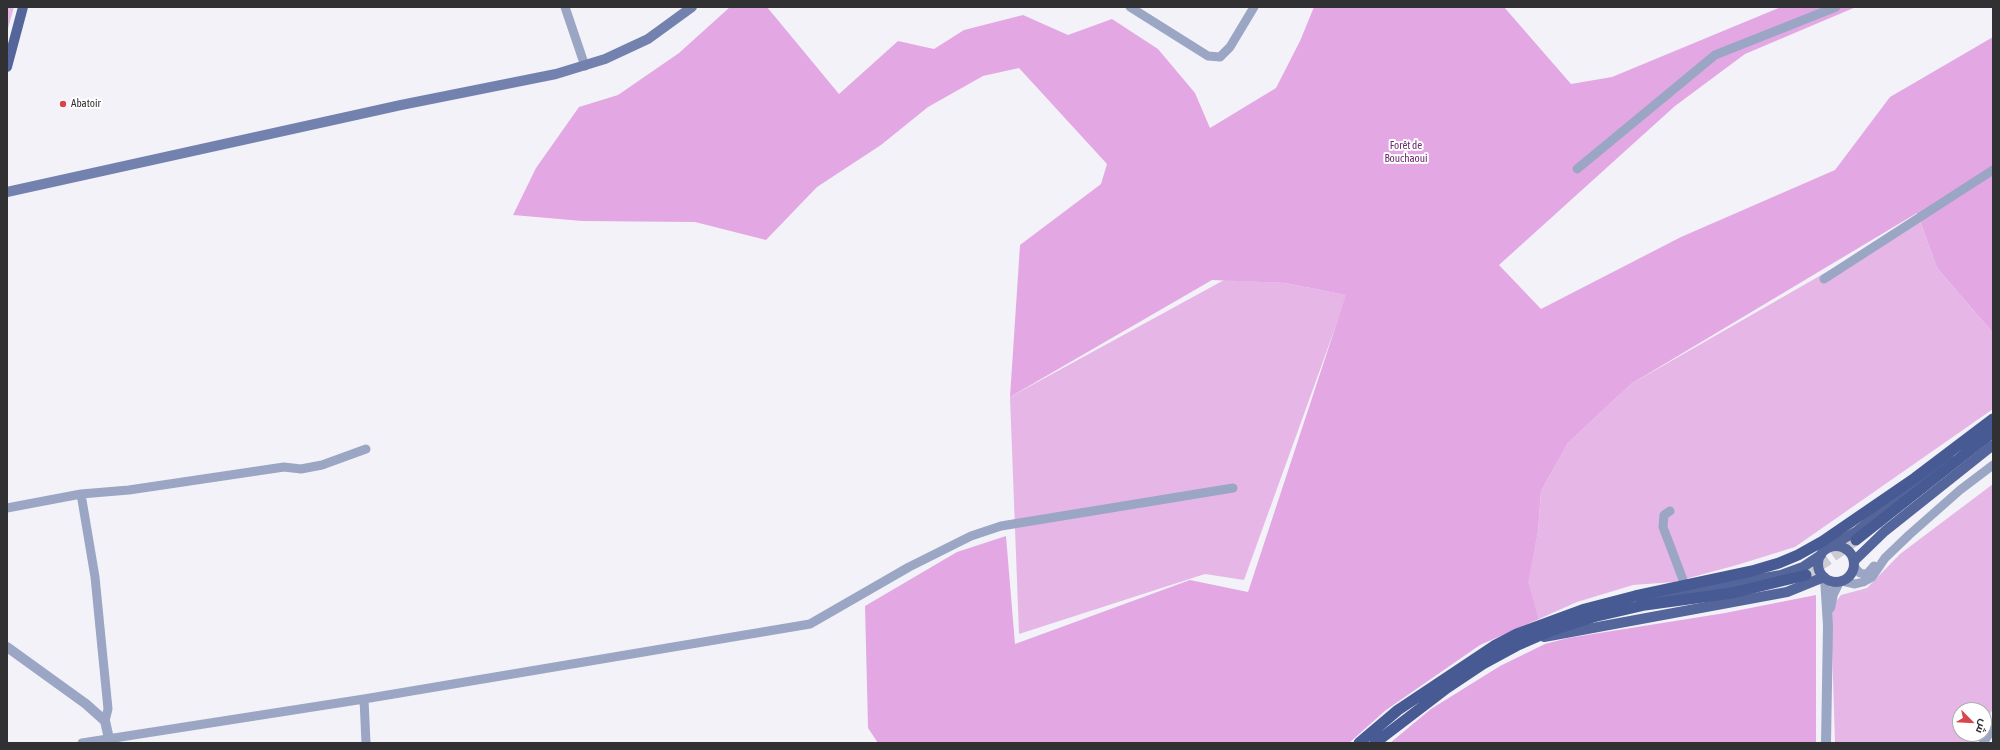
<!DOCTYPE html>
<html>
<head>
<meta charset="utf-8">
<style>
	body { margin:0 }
	#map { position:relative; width:2000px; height:750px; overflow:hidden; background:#f3f2f9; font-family:"Asap Condensed",Cairo,sans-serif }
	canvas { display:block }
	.frame { position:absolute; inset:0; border:8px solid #313134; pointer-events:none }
	.north { position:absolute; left:1952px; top:702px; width:40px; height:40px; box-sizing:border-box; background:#fff; border:1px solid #adadae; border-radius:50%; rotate:114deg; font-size:11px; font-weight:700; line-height:16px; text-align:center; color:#313134 }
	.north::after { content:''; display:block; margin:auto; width:14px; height:18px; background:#d6464b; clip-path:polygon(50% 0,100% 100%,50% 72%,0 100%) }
</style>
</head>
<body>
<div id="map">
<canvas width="2000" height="750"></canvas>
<div class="frame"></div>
<div class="north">ش</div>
</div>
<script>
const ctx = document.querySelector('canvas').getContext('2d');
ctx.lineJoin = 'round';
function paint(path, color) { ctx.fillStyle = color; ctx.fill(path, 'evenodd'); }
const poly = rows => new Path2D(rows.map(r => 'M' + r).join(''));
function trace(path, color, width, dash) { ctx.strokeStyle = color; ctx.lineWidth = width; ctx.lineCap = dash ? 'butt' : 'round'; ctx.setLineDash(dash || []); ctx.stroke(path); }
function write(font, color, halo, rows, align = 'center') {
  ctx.font = font + ' "Asap Condensed",sans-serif'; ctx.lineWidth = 4; ctx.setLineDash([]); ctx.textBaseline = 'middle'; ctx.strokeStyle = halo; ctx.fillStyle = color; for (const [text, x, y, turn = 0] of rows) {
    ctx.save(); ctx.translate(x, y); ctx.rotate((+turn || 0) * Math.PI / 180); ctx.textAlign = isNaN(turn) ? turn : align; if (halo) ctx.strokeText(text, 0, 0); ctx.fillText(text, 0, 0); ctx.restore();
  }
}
const green = poly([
	[7,7,14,7,7,32],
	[1919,219,1937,268,1993,333,1993,409,1795,547,1737,565,1674,582,1633,585,1577,602,1539,619,1527,582,1538,532,1541,491,1568,443,1631,384],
	[1224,280,1285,283,1347,295,1244,580,1205,574,1019,634,1010,397],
	[1993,484,1993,709,1984,723,1984,710,1960,710,1960,734,1977,734,1972,743,1835,743,1831,616,1834,604,1841,595,1867,588,1900,554]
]);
const forest = poly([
	[730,7,767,7,839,94,898,41,934,49,964,30,1023,15,1068,35,1112,19,1158,49,1195,93,1210,128,1276,88,1300,41,1314,7,1504,7,1571,84,1612,77,1781,7,1856,7,1745,54,1675,106,1499,265,1541,309,1681,237,1835,170,1890,97,1993,37,1993,333,1937,268,1917,213,1631,384,1568,443,1541,491,1538,532,1528,582,1539,619,1480,645,1386,710,1349,743,878,743,868,728,865,606,957,552,1006,536,1015,644,1190,580,1248,592,1346,295,1285,283,1212,280,1010,397,1020,245,1101,184,1107,164,1019,68,983,76,928,107,881,145,817,187,766,240,695,222,582,221,513,215,536,168,579,107,618,95,679,53],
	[1816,595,1816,743,1390,743,1431,709,1500,666,1545,644,1568,638,1725,613]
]);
const trunkTunnel = poly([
	[1806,575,1856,540]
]);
const minor = poly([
	[565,7,585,66],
	[1130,7,1208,56,1220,57,1230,47,1254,7],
	[1577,169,1715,55,1836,7],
	[1824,279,1993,170],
	[81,494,95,577,108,709,105,721],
	[7,508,81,494,129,490,284,467,301,469,322,465,366,449],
	[1670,511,1664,515,1663,527,1685,585],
	[1854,567,1860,573,1864,574,1868,573,1874,566],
	[1842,581,1855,584,1863,582,1872,577,1885,558,1909,535,1960,490,1993,465],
	[364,699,366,743],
	[82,743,364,699,810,624,909,567,971,536,1001,526,1233,488],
	[1983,743,1993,728]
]);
const tertiary = poly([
	[1825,578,1828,626,1826,743],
	[1830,608,1833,594,1839,582],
	[7,647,86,704,105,721,110,743]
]);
const secondary = poly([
	[7,192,401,105,556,74,605,59,648,39,692,7]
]);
const primary = poly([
	[7,67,23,7],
	'1818 564a18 18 0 1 1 36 0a18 18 0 1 1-36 0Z',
	[1829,547,1857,531,1949,459],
	[1854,561,1885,531,1993,445],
	[1652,598,1781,575,1803,567,1821,555],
	[1544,637,1787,592,1824,577]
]);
const trunk = poly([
	[1856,540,1993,432],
	[1359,743,1398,710,1494,646,1517,634,1585,609,1635,596,1752,571,1779,563,1798,555,1823,541,1915,478,1993,419],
	[1375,743,1447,688,1483,664,1518,645,1550,631,1593,617,1645,605,1732,593,1806,575]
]);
const markers = [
	[63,104,4,"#d6464b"]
];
const poiNames = [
	["Abatoir",71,104]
];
const parkNames = [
	["Forêt de",1406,146],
	["Bouchaoui",1406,159]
];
paint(green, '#e6b7e6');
paint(forest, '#e3a8e3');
trace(trunkTunnel, '#cccbd2', 11, [11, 5.5]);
trace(minor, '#9ba6c5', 9);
trace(tertiary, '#9ba6c5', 10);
trace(secondary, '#7281ad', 10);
trace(primary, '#54659b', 10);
trace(trunk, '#485a93', 11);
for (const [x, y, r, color] of markers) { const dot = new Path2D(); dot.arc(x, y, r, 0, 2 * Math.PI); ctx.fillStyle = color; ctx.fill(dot); trace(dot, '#fff', 1.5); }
write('11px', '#313134', '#fff', poiNames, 'left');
write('11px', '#6e2a71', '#fff', parkNames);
</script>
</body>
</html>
